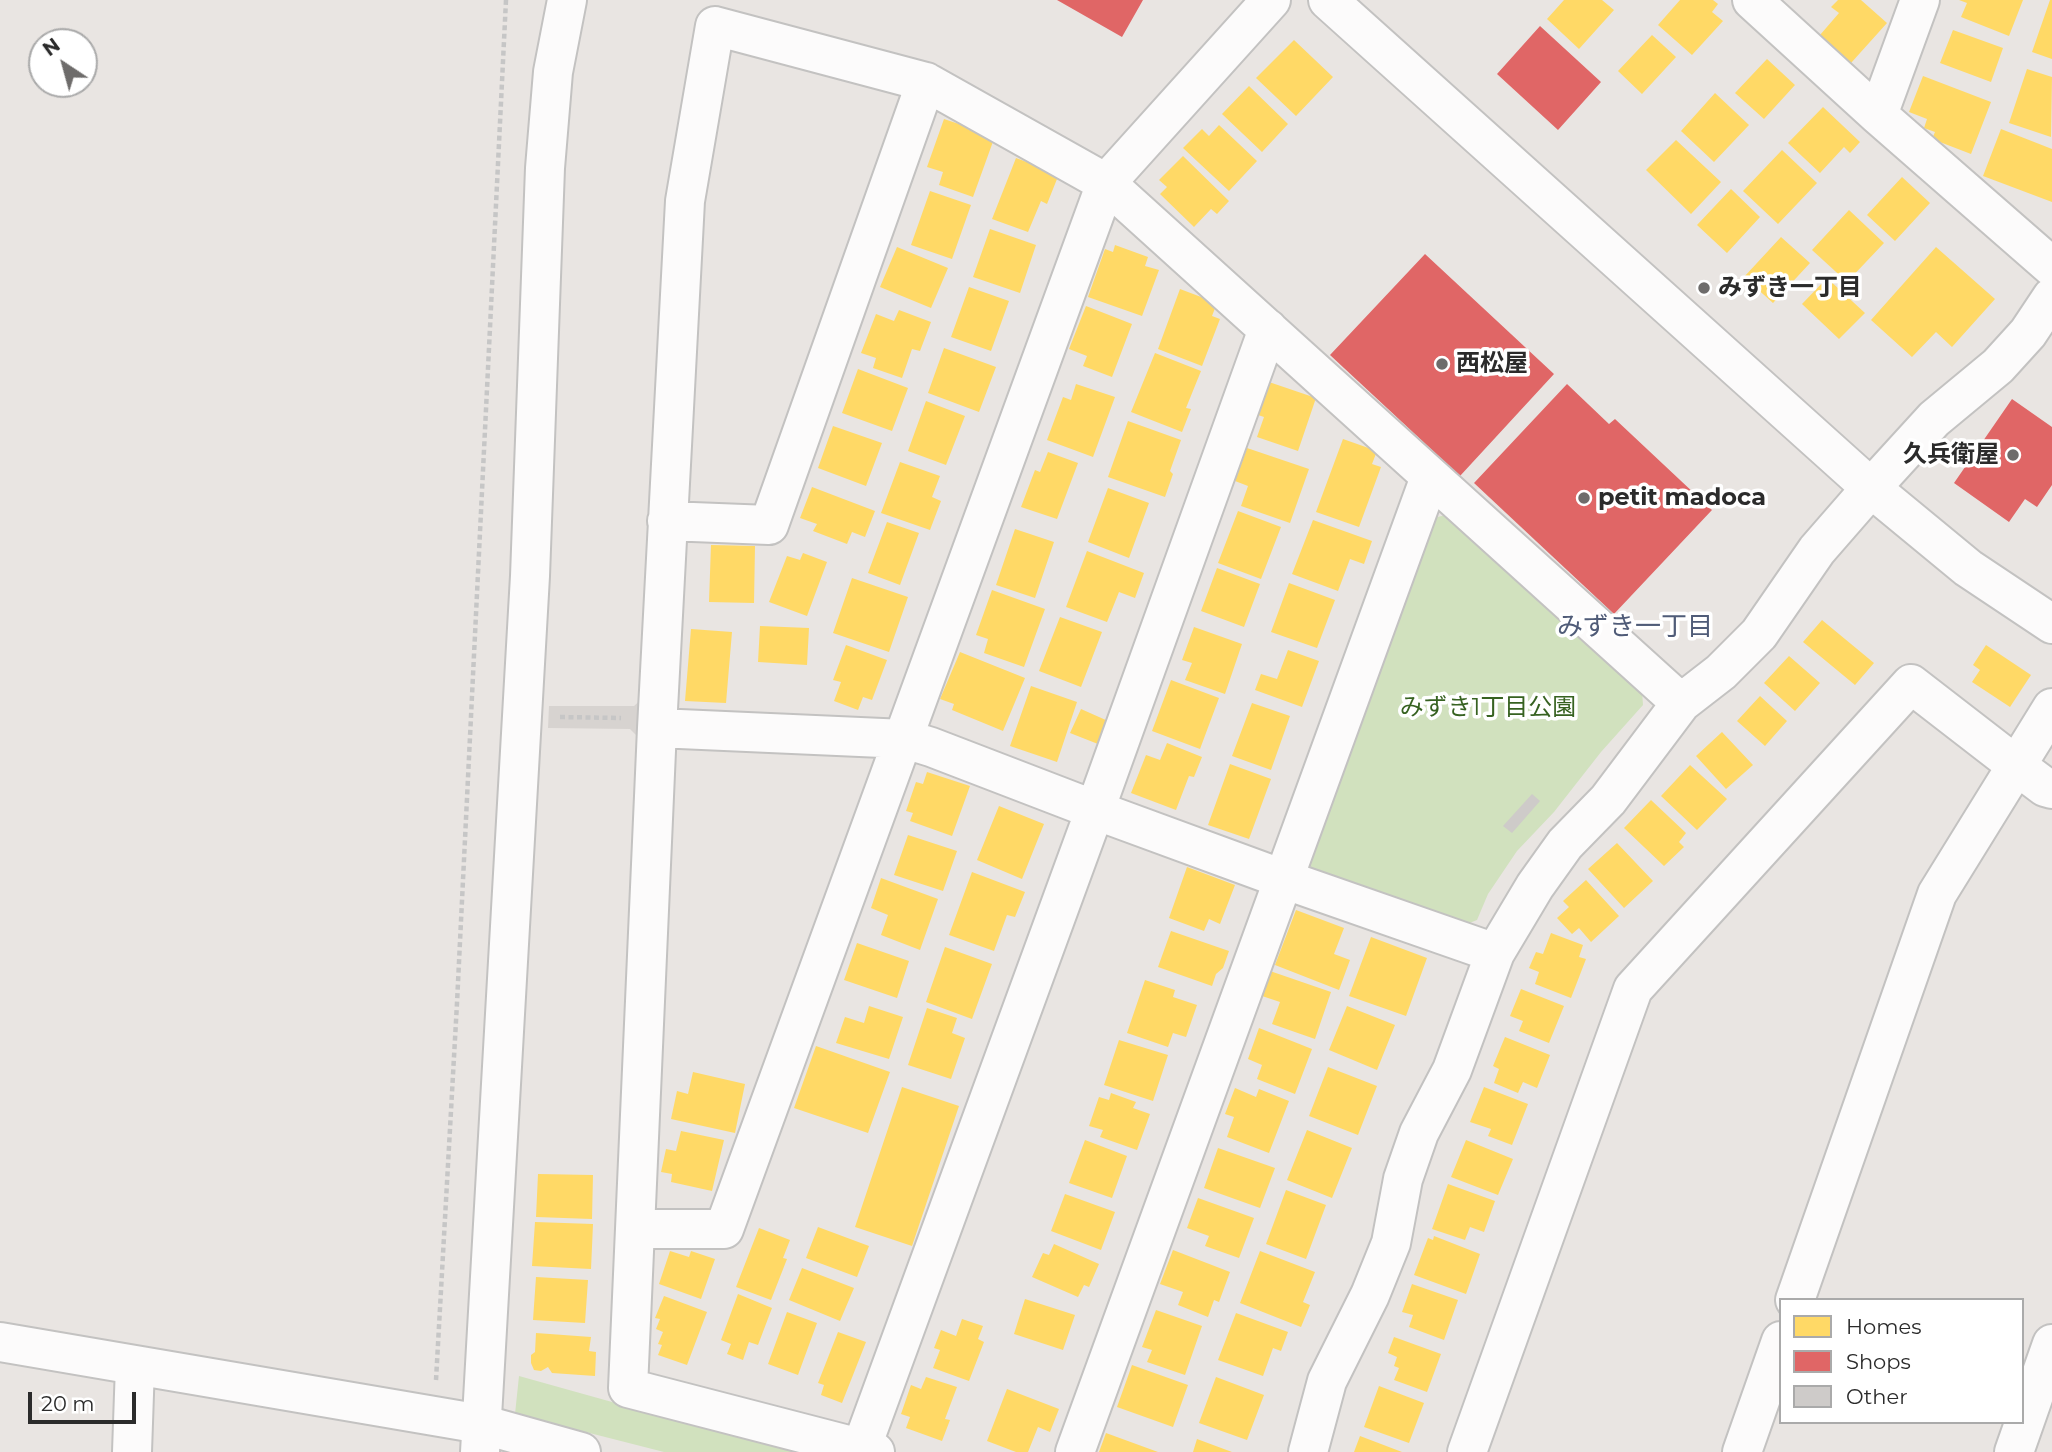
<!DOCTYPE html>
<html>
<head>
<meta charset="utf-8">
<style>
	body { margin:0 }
	#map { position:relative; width:2052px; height:1452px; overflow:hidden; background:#e9e5e2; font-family:Montserrat,sans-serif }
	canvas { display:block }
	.legend { position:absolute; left:1779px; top:1298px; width:245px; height:126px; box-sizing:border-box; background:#fff; border:2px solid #aaa; margin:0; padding:9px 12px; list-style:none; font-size:21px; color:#2b2b2b }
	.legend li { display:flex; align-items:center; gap:14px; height:35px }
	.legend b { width:35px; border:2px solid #aaa }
	.north { position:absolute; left:28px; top:28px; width:70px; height:70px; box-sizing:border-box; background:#fff; border:2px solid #aaa; border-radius:50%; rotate:324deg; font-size:19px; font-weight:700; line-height:28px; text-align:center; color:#2b2b2b }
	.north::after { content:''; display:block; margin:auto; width:24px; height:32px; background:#6e6c6b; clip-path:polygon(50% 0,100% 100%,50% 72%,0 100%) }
	.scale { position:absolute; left:28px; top:1392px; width:108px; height:32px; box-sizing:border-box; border:4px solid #2b2b2b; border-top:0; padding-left:9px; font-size:21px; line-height:24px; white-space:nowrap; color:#2b2b2b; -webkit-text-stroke:5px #fff; paint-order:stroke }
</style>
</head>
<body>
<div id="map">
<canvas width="2052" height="1452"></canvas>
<ul class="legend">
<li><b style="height:19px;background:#ffd966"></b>Homes</li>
<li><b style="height:19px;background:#e06666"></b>Shops</li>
<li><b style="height:19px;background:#cecbc9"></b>Other</li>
</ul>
<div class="north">N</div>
<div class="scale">20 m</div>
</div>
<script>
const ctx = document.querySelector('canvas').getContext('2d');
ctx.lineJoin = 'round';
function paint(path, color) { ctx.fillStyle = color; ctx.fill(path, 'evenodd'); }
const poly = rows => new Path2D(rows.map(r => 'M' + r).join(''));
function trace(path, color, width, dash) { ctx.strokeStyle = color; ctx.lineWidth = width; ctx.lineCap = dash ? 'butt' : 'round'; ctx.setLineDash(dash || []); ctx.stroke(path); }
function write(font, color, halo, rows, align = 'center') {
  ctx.font = font + ' Montserrat,"Noto Sans JP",sans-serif'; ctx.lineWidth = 7; ctx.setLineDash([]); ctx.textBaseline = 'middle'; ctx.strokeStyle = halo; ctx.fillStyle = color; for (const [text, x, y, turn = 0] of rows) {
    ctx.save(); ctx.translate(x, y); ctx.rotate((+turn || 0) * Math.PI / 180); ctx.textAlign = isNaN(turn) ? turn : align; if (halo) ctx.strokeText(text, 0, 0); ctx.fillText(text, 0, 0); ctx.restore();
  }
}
const green = poly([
	[1449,514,1642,691,1643,705,1601,752,1554,812,1517,851,1488,894,1477,920,1462,926,1315,875,1307,860,1434,518],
	[519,1376,612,1402,814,1452,664,1452,515,1414]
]);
const plaza = poly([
	[644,697,642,741,630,729,548,728,549,706,634,706]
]);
const homes = poly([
	[1564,0,1602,0,1614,10,1579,49,1547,19],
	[1680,0,1713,0,1718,4,1712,12,1723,21,1692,55,1658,25],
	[1838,0,1861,0,1887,23,1851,63,1820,35,1839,13,1831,7],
	[1959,0,2023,0,2009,36,1961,17,1967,3],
	[2050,0,2052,0,2052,59,2032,52],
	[1953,30,2003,48,1991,82,1940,63],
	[1652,35,1676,57,1642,94,1618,71],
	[1294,40,1333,77,1296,116,1256,78],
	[1767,59,1795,85,1764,119,1735,93],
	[2027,69,2052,77,2051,137,2009,123],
	[1923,76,1991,102,1971,154,1932,139,1935,132,1924,128,1927,119,1909,112],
	[1249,86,1288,124,1262,152,1222,114],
	[1715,93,1749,125,1714,162,1681,131],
	[1823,107,1860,142,1850,153,1844,147,1820,173,1788,143],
	[944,119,995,136,973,197,939,185,943,172,927,167],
	[1219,125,1257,161,1229,191,1183,148,1202,129,1209,136],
	[2001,129,2052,149,2052,202,1983,176],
	[1676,140,1721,182,1691,214,1646,170],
	[1782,150,1817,183,1778,224,1743,191],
	[1183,156,1229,201,1217,214,1211,209,1194,227,1160,194,1167,187,1159,180],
	[1016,158,1059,174,1047,204,1041,201,1028,232,992,219],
	[1902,177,1930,203,1895,241,1867,215],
	[1731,189,1760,217,1727,253,1697,225],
	[930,191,971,205,952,259,911,245],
	[1849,210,1884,243,1847,282,1812,250],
	[990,229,1036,245,1020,293,973,277],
	[1781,237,1810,263,1773,303,1744,277],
	[1115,245,1148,257,1145,266,1159,270,1142,316,1088,297,1105,249,1113,252],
	[897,247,948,268,931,308,880,287],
	[1936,247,1995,299,1952,347,1936,332,1912,357,1871,320],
	[1827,278,1865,313,1839,339,1802,304],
	[969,287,1009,301,991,351,951,337],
	[1180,289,1217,303,1212,316,1220,319,1202,366,1158,349],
	[1086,306,1132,324,1112,377,1083,366,1087,356,1069,349],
	[899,310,931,322,920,351,912,349,902,378,873,368,876,358,861,353,876,314,894,321],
	[944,348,996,367,979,412,928,393],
	[1155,353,1201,371,1186,408,1191,409,1182,432,1131,412],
	[858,369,908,388,892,431,842,413],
	[1269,382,1316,398,1298,451,1257,437,1264,417,1258,415],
	[1076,384,1115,397,1093,457,1047,440,1063,397,1071,400],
	[926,401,965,416,946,465,908,451],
	[1128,421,1181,440,1170,471,1173,474,1165,497,1108,477],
	[833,426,882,443,866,486,818,468],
	[1343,439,1377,451,1372,464,1381,467,1359,527,1316,512],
	[1247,448,1309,469,1290,523,1241,506,1248,486,1235,481],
	[1048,452,1078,463,1057,519,1021,507,1035,470,1040,472],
	[900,462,940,476,932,497,941,501,930,530,881,513],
	[812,487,875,511,865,537,852,532,847,544,813,531,817,524,800,518],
	[1108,488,1149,503,1129,558,1088,542],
	[1238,511,1281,527,1261,579,1218,563],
	[1313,520,1372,541,1364,564,1350,559,1338,591,1292,574],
	[887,522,919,533,900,585,868,573],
	[1015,529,1054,542,1035,598,996,585],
	[711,545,755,546,754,603,709,602],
	[1087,551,1144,573,1135,598,1119,592,1107,622,1066,607],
	[803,553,827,562,807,616,769,602,787,556,800,560],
	[1217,568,1260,584,1244,627,1201,611],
	[852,578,908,597,889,652,833,633],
	[1289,583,1335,600,1317,648,1271,632],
	[992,590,1045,609,1024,667,984,653,988,639,976,635],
	[1060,617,1102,632,1081,687,1039,671],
	[1822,620,1874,663,1855,685,1803,642],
	[760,626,809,628,807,665,758,662],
	[1194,627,1242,644,1225,694,1185,680,1192,663,1182,660],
	[691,629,732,632,726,703,685,701],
	[846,645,887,660,872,700,863,697,858,710,834,701,841,682,833,680],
	[1986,645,2031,675,2010,707,1972,682,1980,670,1973,665],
	[1288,650,1319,661,1302,707,1255,690,1261,674,1277,679],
	[960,652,1025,678,1003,731,952,710,954,704,940,699],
	[1789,656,1820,683,1795,711,1764,683],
	[1171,680,1219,698,1200,749,1152,731],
	[1031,686,1077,702,1057,762,1010,746],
	[1760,696,1787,721,1765,746,1737,721],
	[1252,703,1290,716,1271,770,1232,756],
	[1081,709,1108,721,1098,744,1070,733],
	[1722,732,1753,765,1726,789,1696,756],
	[1167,743,1202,757,1194,777,1189,776,1176,810,1131,793,1146,755,1160,760],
	[1230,764,1271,779,1249,839,1208,825],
	[1690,765,1727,799,1697,830,1661,796],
	[927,772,970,786,952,836,910,821,913,813,906,811,916,782,923,784],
	[1651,800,1686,833,1679,842,1684,847,1664,866,1624,828],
	[999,806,1044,824,1022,879,977,860],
	[908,835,957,851,943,891,894,875],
	[1617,843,1653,881,1624,908,1588,869],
	[1187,867,1235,885,1220,924,1209,919,1204,931,1169,918],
	[972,872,1025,892,1015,917,1007,915,994,951,949,935],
	[881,878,938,899,920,950,881,935,888,915,871,908],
	[1586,880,1619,916,1591,942,1579,928,1572,934,1557,918,1569,907,1563,901],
	[1296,910,1344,928,1334,954,1350,960,1339,990,1275,965],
	[1171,931,1229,951,1223,968,1216,974,1212,986,1158,967],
	[1551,933,1583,945,1579,957,1586,959,1571,998,1535,984,1539,972,1529,968,1536,952,1543,954],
	[1371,937,1427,958,1406,1016,1349,996],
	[857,943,909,961,897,998,844,980],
	[945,947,992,964,972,1019,926,1002],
	[1270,971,1331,992,1315,1039,1272,1024,1280,1002,1262,996],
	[1145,980,1175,990,1173,997,1197,1005,1186,1037,1173,1033,1168,1047,1127,1033],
	[1521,989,1564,1006,1549,1043,1519,1031,1523,1021,1510,1016],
	[869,1006,903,1017,889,1059,836,1043,845,1017,864,1023],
	[1347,1006,1395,1025,1377,1070,1329,1050],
	[927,1008,957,1018,952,1033,965,1038,951,1079,908,1065],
	[1259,1028,1312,1049,1295,1094,1257,1079,1262,1065,1248,1059],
	[1505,1037,1550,1055,1537,1088,1523,1082,1518,1093,1494,1083,1499,1069,1493,1066],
	[1119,1040,1168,1055,1153,1101,1104,1085],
	[816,1046,890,1072,868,1133,794,1108],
	[1328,1067,1377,1086,1358,1135,1309,1116],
	[693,1072,745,1084,735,1133,671,1119,677,1091,688,1094],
	[902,1087,959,1106,912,1246,855,1227],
	[1484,1087,1528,1104,1512,1145,1488,1136,1491,1129,1470,1122],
	[1235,1088,1256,1097,1259,1089,1289,1101,1269,1153,1227,1137,1234,1117,1225,1114],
	[1111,1093,1136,1102,1133,1108,1150,1114,1137,1150,1100,1137,1103,1130,1089,1126,1099,1097,1109,1100],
	[1307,1130,1352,1148,1332,1198,1287,1180],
	[681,1131,724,1140,712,1191,671,1182,672,1174,661,1172,666,1149,676,1151],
	[1085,1140,1127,1156,1112,1198,1069,1183],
	[1466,1140,1513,1159,1498,1195,1451,1177],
	[1218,1148,1275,1168,1260,1208,1204,1188],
	[538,1174,593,1175,592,1219,536,1217],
	[1448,1184,1495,1201,1484,1232,1470,1227,1465,1240,1432,1229],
	[1286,1190,1326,1205,1306,1259,1266,1244],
	[1065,1194,1115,1212,1101,1250,1051,1231],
	[1198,1198,1254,1218,1239,1258,1205,1246,1209,1236,1187,1228],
	[535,1222,593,1224,591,1269,532,1266],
	[818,1227,869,1246,857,1277,806,1258],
	[759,1228,790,1240,783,1258,787,1259,771,1300,736,1287],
	[1434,1236,1480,1254,1466,1294,1414,1275,1428,1238,1433,1240],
	[1054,1244,1099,1264,1089,1287,1084,1285,1078,1297,1032,1277,1043,1253,1049,1255],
	[1173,1250,1230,1272,1219,1302,1214,1300,1208,1317,1178,1305,1183,1292,1160,1284],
	[670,1251,689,1257,691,1251,715,1259,701,1299,659,1284],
	[1260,1251,1315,1272,1303,1302,1310,1305,1301,1327,1240,1303],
	[802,1268,854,1288,840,1321,789,1300],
	[536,1277,588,1280,585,1323,533,1320],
	[1412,1284,1458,1300,1444,1340,1409,1327,1413,1315,1402,1312],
	[738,1294,772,1308,758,1345,749,1342,743,1360,727,1354,731,1344,721,1340],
	[664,1296,707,1312,687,1365,658,1355,662,1345,658,1344,663,1332,656,1329,660,1319,655,1318],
	[1025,1299,1075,1315,1063,1350,1014,1334],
	[1156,1310,1202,1326,1185,1375,1147,1362,1152,1350,1142,1347],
	[787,1312,817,1323,798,1375,768,1364],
	[1236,1313,1288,1332,1281,1351,1273,1348,1263,1376,1218,1360],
	[962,1319,983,1326,978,1339,984,1342,969,1381,933,1368,940,1350,934,1348,941,1330,956,1336],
	[838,1332,866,1342,842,1403,821,1395,824,1385,818,1383],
	[536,1333,591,1337,589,1351,596,1352,595,1376,552,1373,548,1367,541,1371,534,1370,531,1363,531,1355,535,1352],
	[1394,1337,1441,1354,1427,1392,1394,1380,1399,1368,1394,1366,1397,1357,1388,1353],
	[1132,1365,1188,1385,1173,1427,1117,1407],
	[926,1377,957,1387,945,1419,950,1420,942,1441,906,1428,910,1417,901,1414,911,1385,921,1389],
	[1216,1377,1264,1395,1247,1440,1199,1423],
	[1379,1386,1424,1403,1409,1443,1364,1427],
	[1007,1389,1059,1409,1050,1432,1038,1427,1028,1452,1016,1452,987,1441],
	[1106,1433,1158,1452,1099,1452],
	[1360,1436,1402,1452,1354,1452],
	[1197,1439,1232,1452,1193,1452]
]);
const shops = poly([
	[1057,0,1143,0,1122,37],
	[1540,26,1601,82,1558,130,1497,74],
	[1425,254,1554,374,1460,476,1330,355],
	[1567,384,1609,424,1615,419,1712,510,1614,614,1474,483],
	[2012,399,2052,427,2052,485,2037,507,2025,499,2009,522,1954,483]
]);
const building = poly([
	[1532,794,1540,801,1512,833,1503,826]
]);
const path = poly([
	[560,717,621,718],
	[436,1380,457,1003,506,0]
]);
const street = poly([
	[1752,0,1878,115,2052,267],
	[1878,115,1920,0],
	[667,521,769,525,926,82],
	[657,728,905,739,931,747,1095,810,1283,879,1495,953],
	[635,1229,724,1229,1106,183,1271,0],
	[1795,1300,1937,894,2052,708],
	[0,1342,481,1424,581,1452],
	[861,1449,1095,810,1268,329],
	[132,1452,135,1365],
	[875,1452,628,1388,657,728,685,201,715,26,926,82,1106,183,1681,703],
	[1075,1452,1430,477],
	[1308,1452,1327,1381,1370,1295,1391,1243,1403,1179,1419,1133,1452,1070,1495,953,1535,886,1565,844,1608,800,1681,703,1721,672,1759,634,1817,550,1871,488,1934,419,1998,366,2028,333,2052,297],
	[1467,1452,1633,989,1911,684,2017,766,2045,787,2052,789],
	[1742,1452,1781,1341],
	[2014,1452,2052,1344]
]);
const secondary = poly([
	[1328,0,1871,488,1968,568,2052,624],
	[480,1452,530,576,545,168,553,72,567,0]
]);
const markers = [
	[1704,288,7,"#6e6c6b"],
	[1442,364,7,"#6e6c6b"],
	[2013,455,7,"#6e6c6b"],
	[1584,498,7,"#6e6c6b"]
];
const poiNames = [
	["みずき一丁目",1718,288],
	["西松屋",1456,364],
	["久兵衛屋",1999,455,"right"],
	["petit madoca",1598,498]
];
const parkNames = [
	["みずき1丁目公園",1488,708]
];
const neighbourhoodNames = [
	["みずき一丁目",1635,627]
];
paint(green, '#d1e1be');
paint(plaza, '#d7d3d0');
paint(homes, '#ffd966');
paint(shops, '#e06666');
paint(building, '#cecbc9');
trace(street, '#c3c2c1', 42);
trace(secondary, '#c3c2c1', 42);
trace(path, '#c6c6c6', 4.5, [5, 3.5]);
trace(street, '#fcfbfb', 38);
trace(secondary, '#fcfbfb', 38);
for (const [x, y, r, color] of markers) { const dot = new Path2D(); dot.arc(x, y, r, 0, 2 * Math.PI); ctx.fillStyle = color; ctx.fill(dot); trace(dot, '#fff', 2.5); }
write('bold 24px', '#2b2b2b', '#fff', poiNames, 'left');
write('24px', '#376221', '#fff', parkNames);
write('26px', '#505c78', '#fff', neighbourhoodNames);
</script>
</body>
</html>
